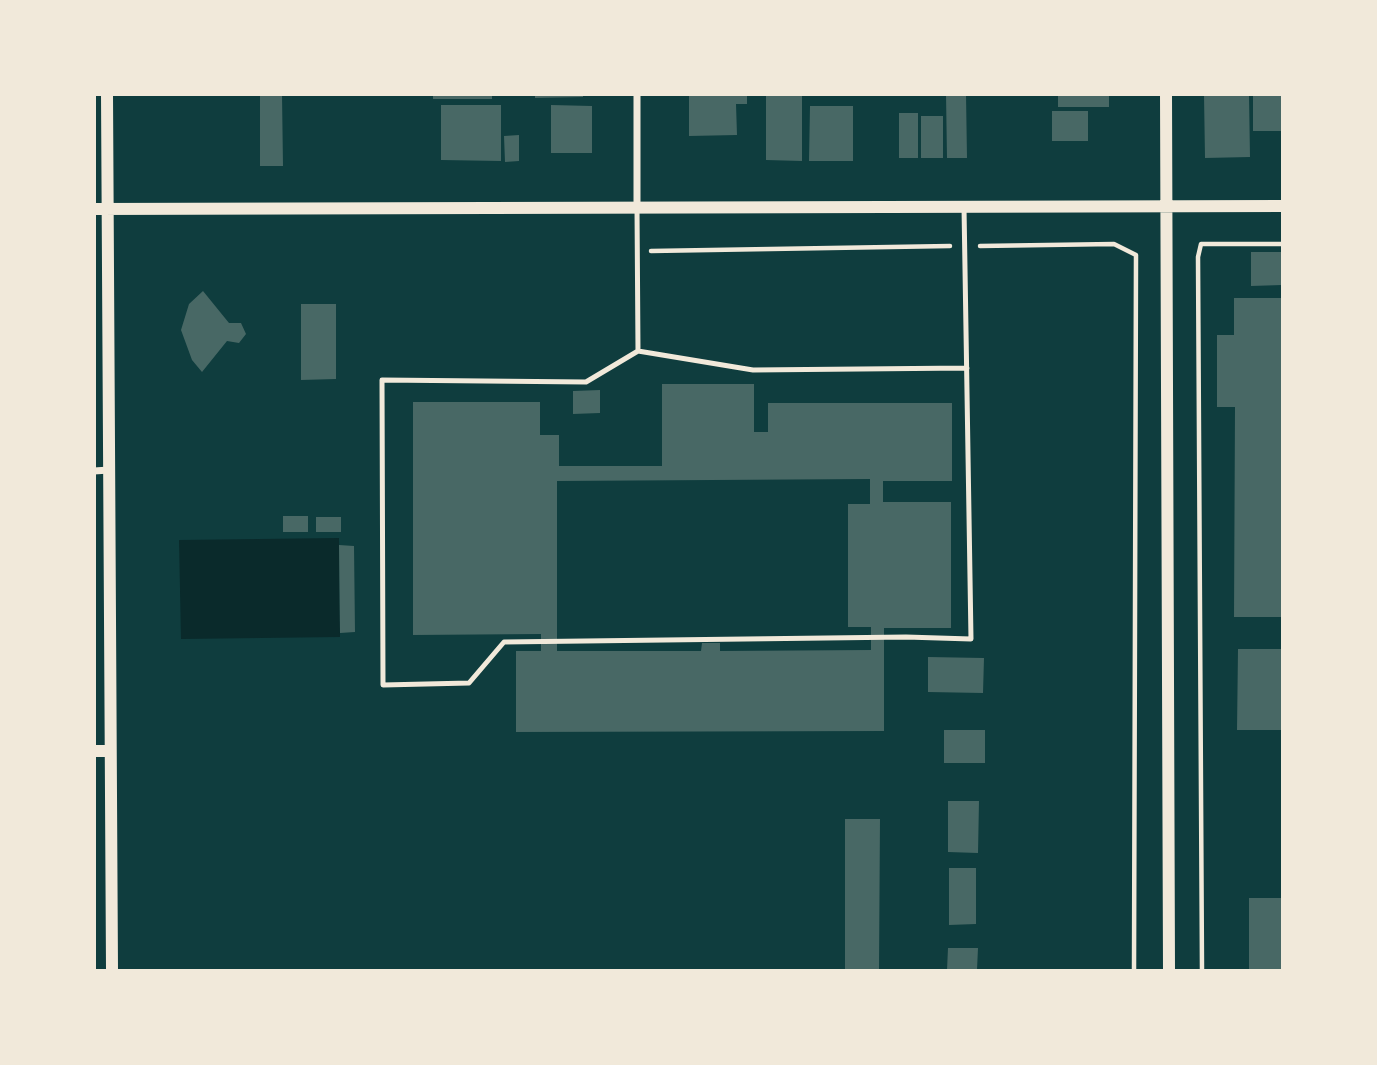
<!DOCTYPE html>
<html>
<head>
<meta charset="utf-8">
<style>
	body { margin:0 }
	#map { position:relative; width:1377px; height:1065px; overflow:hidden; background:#0f3d3e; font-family:Mulish,sans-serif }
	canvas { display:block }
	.frame { position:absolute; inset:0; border:96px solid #f1e9da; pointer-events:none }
</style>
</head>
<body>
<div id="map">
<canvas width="1377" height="1065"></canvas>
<div class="frame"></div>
</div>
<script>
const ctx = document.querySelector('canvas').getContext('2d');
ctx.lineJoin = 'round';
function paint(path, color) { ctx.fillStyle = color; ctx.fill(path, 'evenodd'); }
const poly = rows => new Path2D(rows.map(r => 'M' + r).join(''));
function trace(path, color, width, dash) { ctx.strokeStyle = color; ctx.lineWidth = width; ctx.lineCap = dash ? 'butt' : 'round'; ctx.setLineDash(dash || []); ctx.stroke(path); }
const water = poly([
	[339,538,340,637,181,639,179,540]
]);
const building = poly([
	[260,94,282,94,283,166,260,166],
	[433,94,492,94,492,99,433,99],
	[535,94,583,94,583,97,535,98],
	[689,94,747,94,747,104,736,104,737,135,689,136],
	[766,94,802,94,802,161,766,160],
	[946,94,966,94,967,158,947,158],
	[1058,94,1109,94,1109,107,1058,107],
	[1249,94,1250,157,1205,158,1204,95],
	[1253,94,1282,94,1282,131,1253,131],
	[441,105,501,105,501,161,441,160],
	[551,105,592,106,592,153,551,153],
	[810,106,853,106,853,161,809,161],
	[1052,111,1088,111,1088,141,1052,141],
	[899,113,918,113,918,158,899,158],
	[921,116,943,116,943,158,921,158],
	[519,135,519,161,505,162,504,136],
	[1251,252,1282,252,1282,285,1251,286],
	[203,291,229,323,241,323,246,334,239,343,227,341,202,372,192,360,181,330,189,304],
	[1234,298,1282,298,1282,617,1234,617,1235,407,1217,407,1217,335,1234,335],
	[301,304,336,304,336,379,301,380],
	[662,384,754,384,754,432,768,432,768,403,952,403,952,481,883,481,883,502,951,502,951,628,884,628,884,731,516,732,516,651,541,651,541,634,413,635,413,402,540,402,540,435,559,435,559,466,662,466],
	[870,479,870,504,848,504,848,627,871,627,871,650,720,651,720,643,702,643,701,651,557,651,557,481],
	[600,390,600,413,573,414,573,391],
	[283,516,308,516,308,532,283,532],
	[316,517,341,517,341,532,316,532],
	[339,545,354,546,355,632,340,633],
	[1238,649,1282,649,1282,730,1237,730],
	[928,657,984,658,983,693,928,692],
	[944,730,985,730,985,763,944,763],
	[948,801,979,801,978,853,948,852],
	[845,819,880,819,879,970,845,970],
	[949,868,976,868,976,924,949,925],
	[1249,898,1282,898,1282,970,1249,970],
	[948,948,978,948,977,970,947,970]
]);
const path = poly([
	[980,246,1114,244,1136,255,1134,970],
	[651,251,950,246],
	[1202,970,1198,257,1201,244,1282,244]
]);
const service = poly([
	[637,208,638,351,753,370,967,368],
	[638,351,586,382,382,380,383,685,469,683,504,642,906,637,971,639,964,207]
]);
const minor = poly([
	[637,94,637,208],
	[94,471,109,470]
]);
const tertiary = poly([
	[107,94,112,970],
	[1166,94,1169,970],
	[94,209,1282,206],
	[94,751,110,751]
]);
paint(water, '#0a2a2b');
paint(building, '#486865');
trace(path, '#f1e9da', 4.5);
trace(service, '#f1e9da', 5);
trace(minor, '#f1e9da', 7);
trace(tertiary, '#f1e9da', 12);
</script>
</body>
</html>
